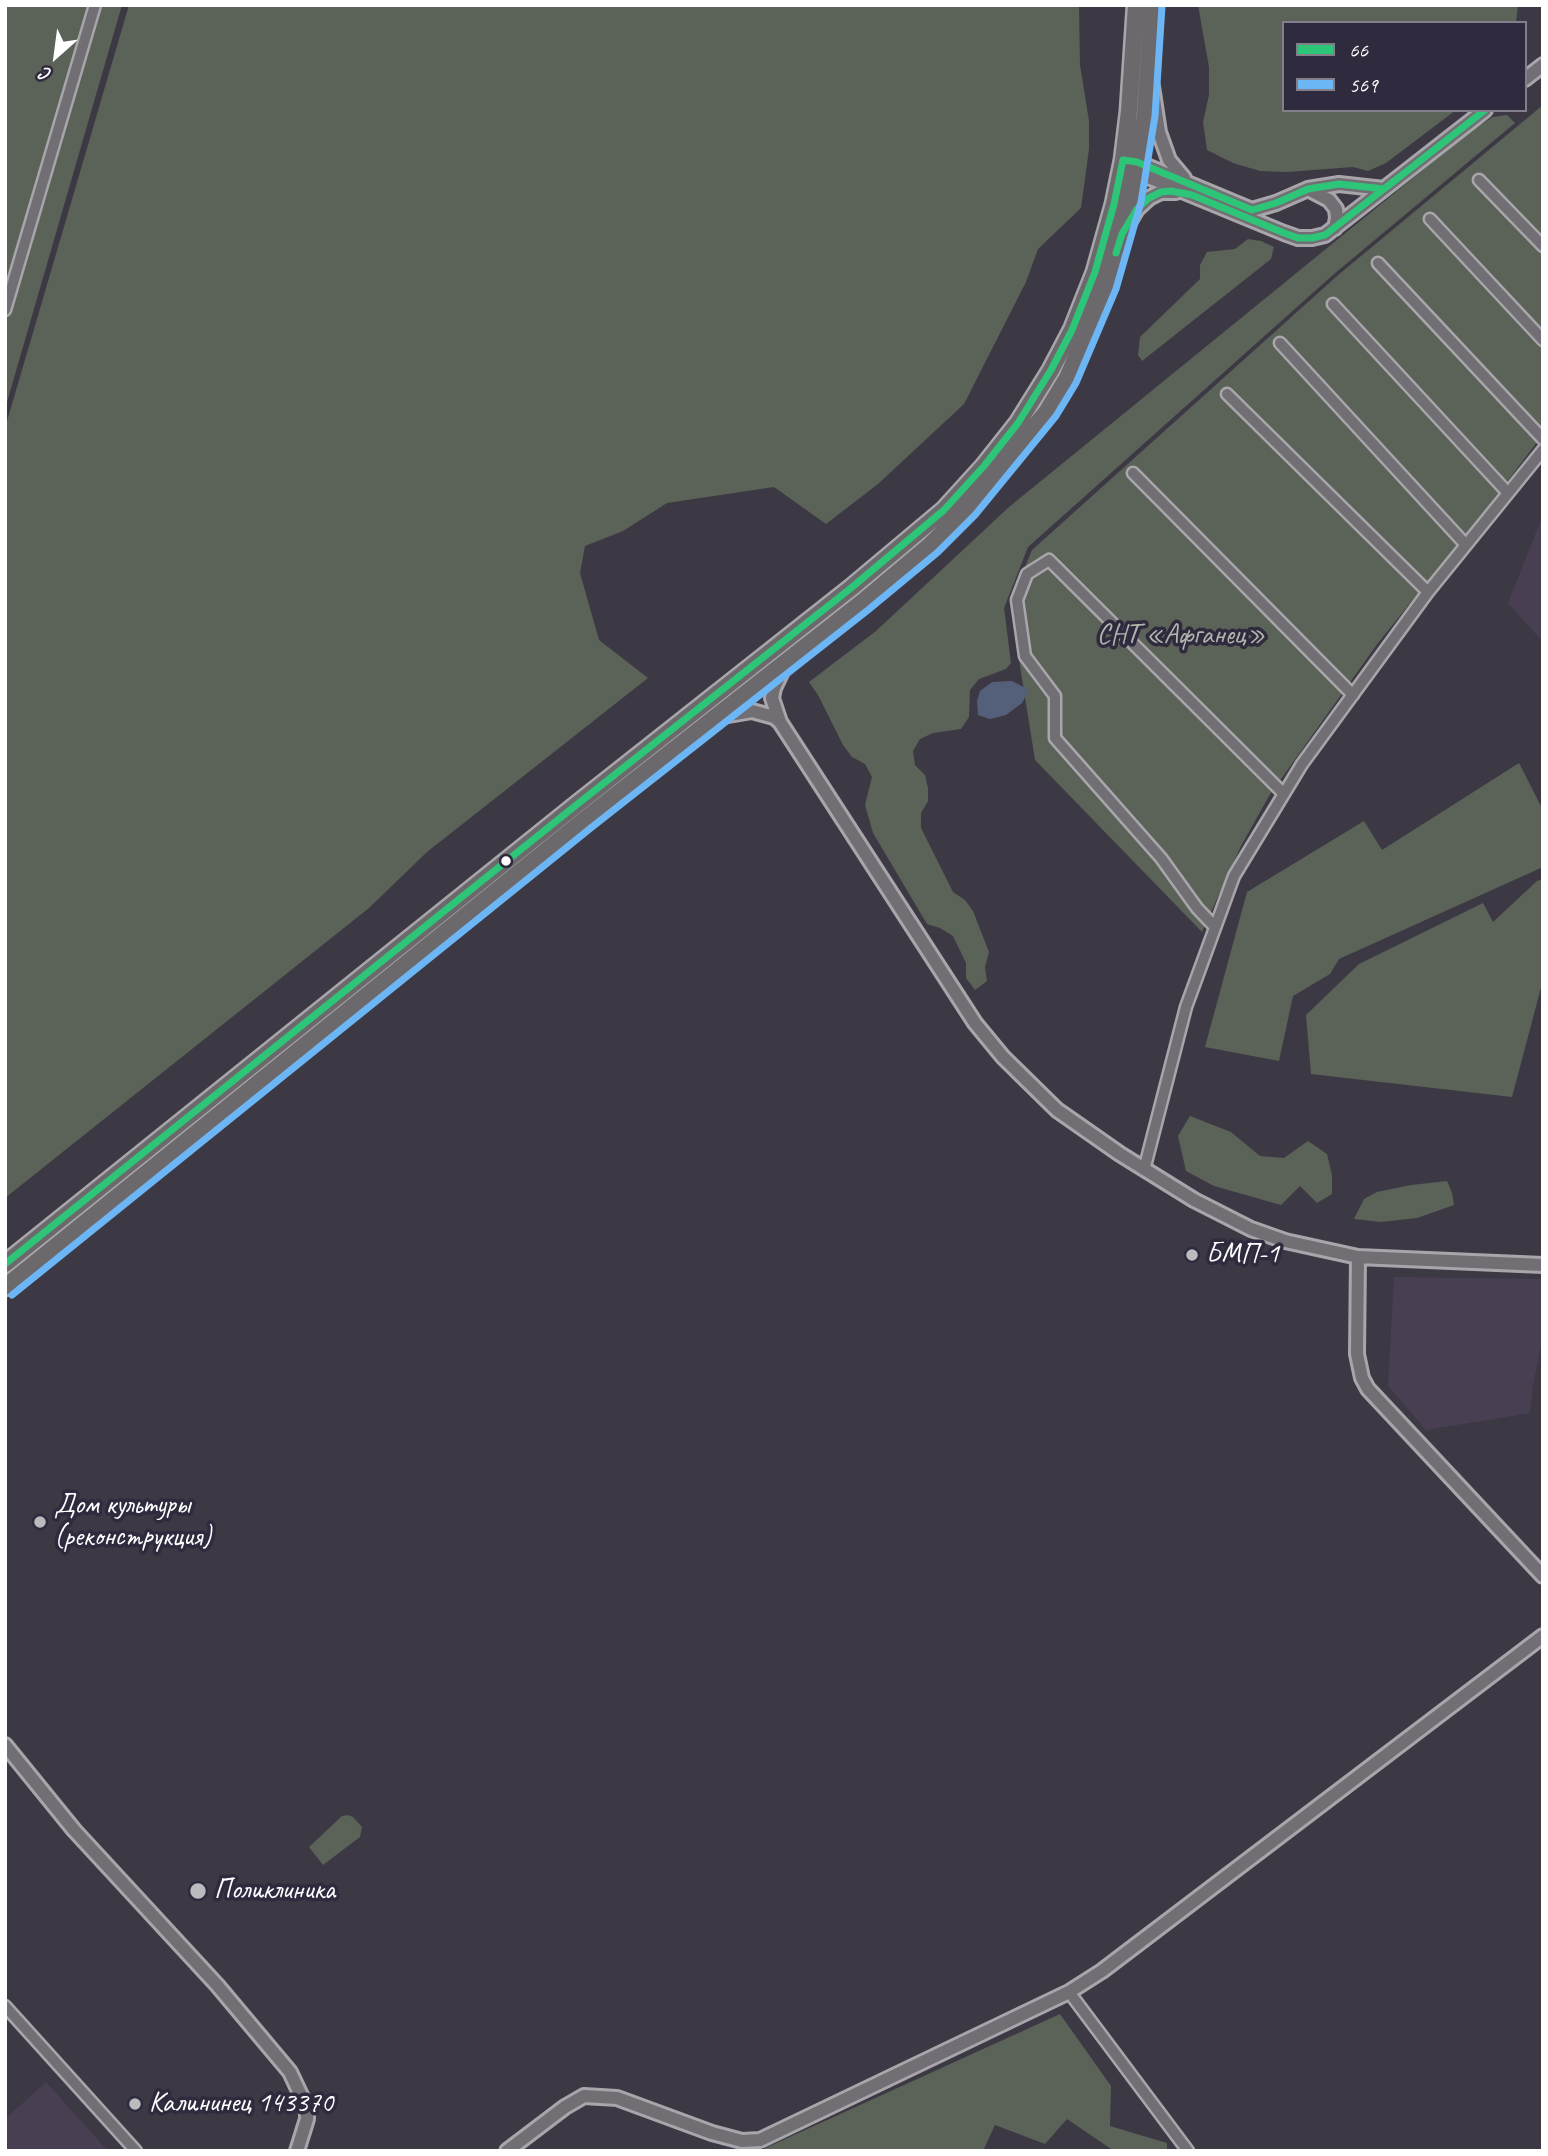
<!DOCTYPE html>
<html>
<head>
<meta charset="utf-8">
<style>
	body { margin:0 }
	#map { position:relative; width:1548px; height:2156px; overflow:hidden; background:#3d3944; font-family:Caveat,sans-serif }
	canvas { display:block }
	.frame { position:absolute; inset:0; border:7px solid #fff; pointer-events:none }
	.legend { position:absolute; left:1282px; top:21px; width:245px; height:91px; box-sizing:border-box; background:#2f2a3d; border:2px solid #827f8b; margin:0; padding:9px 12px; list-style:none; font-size:21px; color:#fff }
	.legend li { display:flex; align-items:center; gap:14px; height:35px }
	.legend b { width:35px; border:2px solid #827f8b }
	.north { position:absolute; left:21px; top:21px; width:70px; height:70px; -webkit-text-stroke:5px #2f2a3d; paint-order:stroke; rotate:208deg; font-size:19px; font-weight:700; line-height:28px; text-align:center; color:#fff }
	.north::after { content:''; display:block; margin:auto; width:24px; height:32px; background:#fff; clip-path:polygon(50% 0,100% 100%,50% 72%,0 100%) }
</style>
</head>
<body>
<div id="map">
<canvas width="1548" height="2156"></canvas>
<div class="frame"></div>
<ul class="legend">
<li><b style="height:9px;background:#2dc577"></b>66</li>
<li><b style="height:9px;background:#6db6f5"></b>569</li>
</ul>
<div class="north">С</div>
</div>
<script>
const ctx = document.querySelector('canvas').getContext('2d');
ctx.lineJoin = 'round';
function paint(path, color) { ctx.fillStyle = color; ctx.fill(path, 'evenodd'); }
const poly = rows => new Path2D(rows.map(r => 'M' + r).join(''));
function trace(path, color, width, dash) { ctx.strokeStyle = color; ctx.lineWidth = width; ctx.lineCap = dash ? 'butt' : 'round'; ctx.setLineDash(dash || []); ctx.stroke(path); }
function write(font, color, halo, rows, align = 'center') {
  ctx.font = font + ' Caveat,sans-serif'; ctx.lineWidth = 7; ctx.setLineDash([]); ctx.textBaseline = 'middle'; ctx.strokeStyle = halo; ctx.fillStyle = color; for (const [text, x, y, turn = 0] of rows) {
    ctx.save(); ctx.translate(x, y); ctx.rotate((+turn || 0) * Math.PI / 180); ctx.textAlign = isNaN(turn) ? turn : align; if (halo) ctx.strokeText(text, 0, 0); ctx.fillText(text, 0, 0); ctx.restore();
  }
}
const built = poly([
	[1543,515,1543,642,1508,603],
	[1394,1277,1543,1279,1543,1336,1533,1385,1530,1413,1426,1430,1388,1386],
	[46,2082,108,2151,5,2151,5,2119]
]);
const green = poly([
	[5,5,122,5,5,409],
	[129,5,1079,5,1080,65,1089,121,1089,149,1081,208,1038,249,1026,282,964,404,878,484,826,524,774,487,667,503,623,531,585,546,580,573,599,640,648,678,427,852,369,908,5,1198,5,428],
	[1198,5,1518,5,1516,23,1284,23,1284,110,1456,110,1386,163,1368,171,1353,167,1287,172,1260,171,1233,163,1207,150,1203,122,1209,95,1209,67],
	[1543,105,1543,434,1498,494,1378,643,1269,796,1241,846,1202,932,1035,760,1010,603,1032,550,1337,276],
	[1507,115,1515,123,1334,274,1028,547,1004,608,1011,663,1006,669,979,679,970,690,969,717,961,729,933,733,920,739,913,751,915,765,925,775,928,788,928,801,921,813,921,828,953,892,965,900,973,911,989,952,985,967,987,981,975,990,966,978,966,963,953,936,940,928,927,924,873,833,865,805,872,777,865,764,852,757,843,745,818,695,809,682,876,631,1009,507,1472,130,1493,117],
	[1248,239,1261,241,1274,247,1271,259,1142,361,1138,355,1140,337,1200,279,1200,265,1207,252,1235,249],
	[1519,763,1543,810,1543,867,1339,959,1330,974,1293,996,1279,1061,1205,1047,1247,892,1364,821,1382,850],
	[1543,879,1543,980,1512,1097,1311,1074,1306,1015,1359,964,1483,903,1493,922,1537,881],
	[1190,1116,1231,1132,1260,1156,1284,1158,1308,1141,1327,1154,1332,1175,1332,1194,1317,1203,1300,1186,1281,1205,1214,1186,1186,1171,1178,1136],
	[1447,1181,1452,1193,1454,1205,1417,1218,1381,1222,1354,1219,1364,1199,1377,1192,1411,1185],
	[348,1815,353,1817,362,1827,360,1837,323,1865,309,1847,342,1816],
	[1060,2014,1111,2086,1110,2126,1167,2143,1167,2151,1114,2151,1067,2119,1045,2144,995,2125,983,2151,759,2151]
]);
const water = poly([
	[1012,681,1029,690,1022,703,1006,715,990,719,978,715,977,701,980,691,992,682]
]);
const minor = poly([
	[1479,180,1543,246],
	[1430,219,1543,340],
	[1378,263,1543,439],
	[1333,304,1508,493],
	[5,310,95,5],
	[1280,343,1466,545],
	[1227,394,1428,592],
	[1133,473,1353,695],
	[1215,927,1197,908,1161,858,1055,738,1055,696,1025,656,1017,600,1027,574,1049,560,1284,794],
	[1144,1170,1186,1007,1234,876,1302,764,1428,592,1543,450],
	[1069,1992,1188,2151],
	[5,2006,136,2151]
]);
const tertiary = poly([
	[1525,79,1543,65],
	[1152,86,1159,132,1169,160,1184,178],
	[1129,161,1137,162,1252,210,1276,203,1308,189,1339,184,1384,189],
	[1130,167,1136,172,1284,233,1298,238,1312,238,1325,235,1485,110],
	[1308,189,1329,200,1336,209,1337,218,1335,228],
	[1128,224,1137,209,1149,198,1161,192,1176,192],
	[785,665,774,688,772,698,780,722,975,1023,1003,1057,1057,1110,1120,1154,1194,1200,1251,1229,1285,1241,1358,1257,1543,1265],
	[717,717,752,711,774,717,780,722],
	[1358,1257,1357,1354,1362,1378,1368,1389,1543,1576],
	[5,1745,74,1830,217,1985,290,2072,307,2108,307,2119,297,2151],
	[507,2151,565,2107,584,2096,617,2098,712,2133,742,2141,760,2140,1069,1992,1102,1971,1543,1636]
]);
const trunk = poly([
	[5,1264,575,806,851,588,944,510,984,466,1018,423,1051,370,1072,330,1095,272,1114,204,1123,160,1129,111,1136,5],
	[5,1287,585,819,862,602,931,544,967,508,1047,411,1067,378,1106,285,1131,200,1137,162,1145,115,1152,5]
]);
const bus1 = poly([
	[1116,253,1122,234,1137,209,1149,198,1161,192,1171,191,1192,195,1284,233,1298,238,1312,238,1325,235,1394,181],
	[5,1264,575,806,851,588,944,510,984,466,1018,423,1051,370,1072,330,1095,272,1114,204,1123,160,1137,162,1252,210,1276,203,1308,189,1339,184,1384,189,1485,110]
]);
const bus2 = poly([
	[12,1295,592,827,868,610,938,552,975,515,1056,416,1076,383,1116,289,1141,202,1155,116,1162,6]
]);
const markers = [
	[506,861,6,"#fff"],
	[1192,1255,7,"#bbbabe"],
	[40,1522,7,"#bbbabe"],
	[198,1891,9,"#bbbabe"],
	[135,2104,7,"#bbbabe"]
];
const parkNames = [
	["СНТ «Афганец»",1181,636]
];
const poiNames = [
	["БМП-1",1206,1255],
	["Дом культуры",54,1506],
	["(реконструкция)",54,1538],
	["Поликлиника",214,1891],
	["Калининец 143370",149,2104]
];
paint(built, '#493f53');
paint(green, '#5b6258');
paint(water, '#545f7a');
trace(minor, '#a8a6ab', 15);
trace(tertiary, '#a8a6ab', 18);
trace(trunk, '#a8a6ab', 21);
trace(minor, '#716f74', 10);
trace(tertiary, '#716f74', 12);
trace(trunk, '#6c696c', 16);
trace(bus1, '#2dc577', 7);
trace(bus2, '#6db6f5', 7);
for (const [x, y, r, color] of markers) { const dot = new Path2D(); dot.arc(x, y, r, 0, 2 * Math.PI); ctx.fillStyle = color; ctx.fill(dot); trace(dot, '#2f2a3d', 2.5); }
write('28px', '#b0b4ad', '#2f2a3d', parkNames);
write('28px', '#fff', '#2f2a3d', poiNames, 'left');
</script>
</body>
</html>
